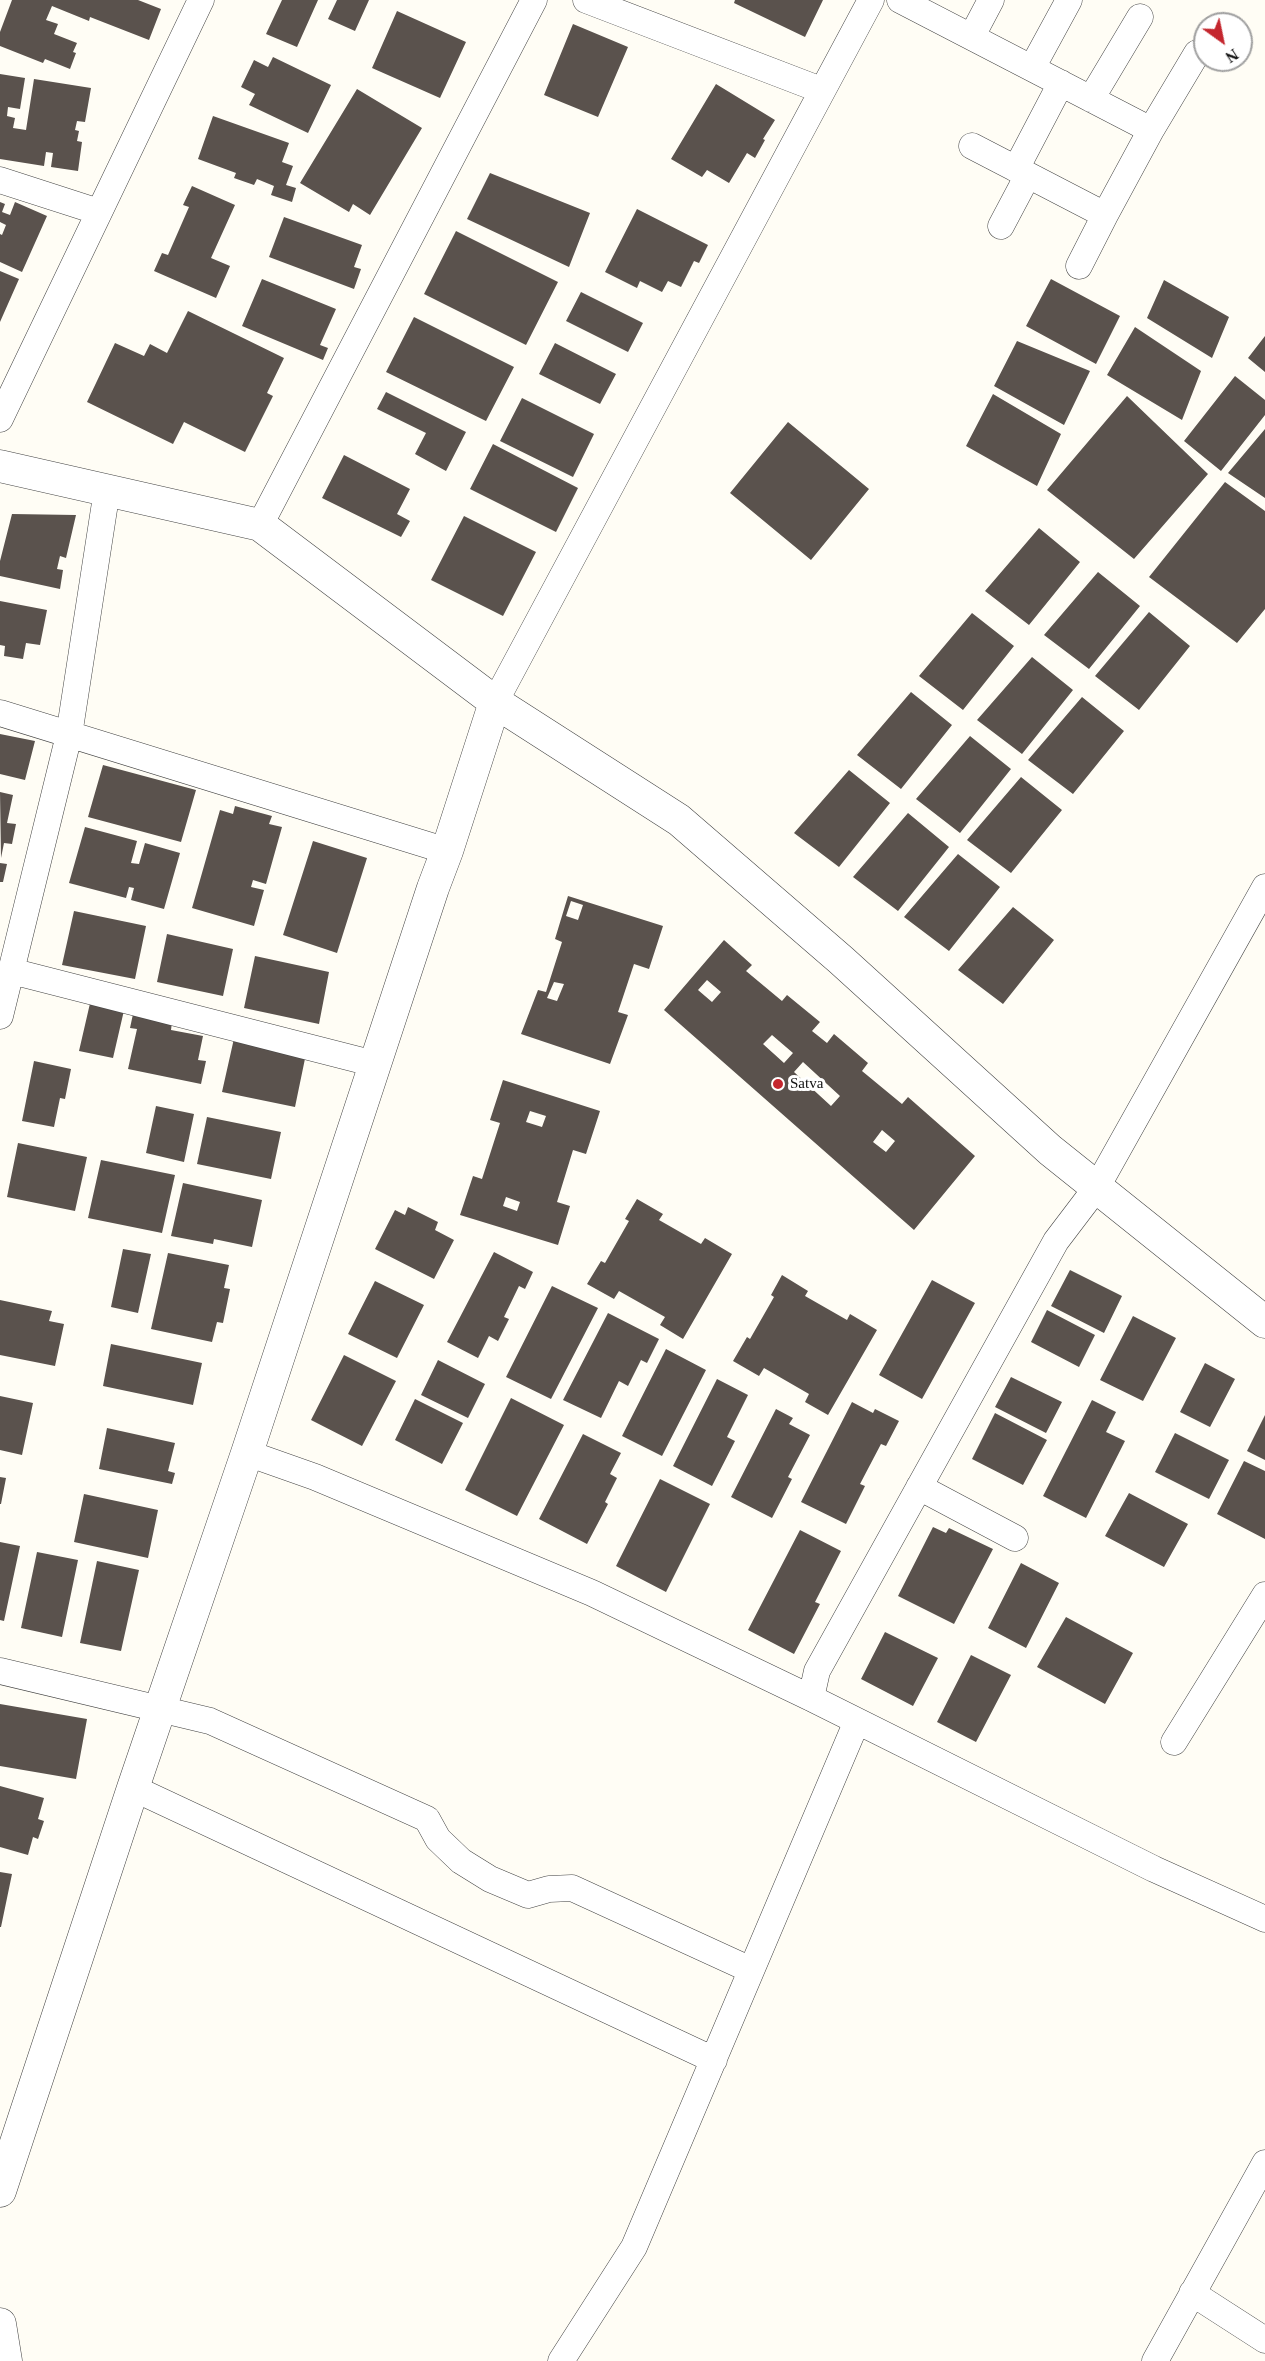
<!DOCTYPE html>
<html>
<head>
<meta charset="utf-8">
<style>
	body { margin:0 }
	#map { position:relative; width:1265px; height:2361px; overflow:hidden; background:#fffdf5; font-family:"Times New Roman",serif }
	canvas { display:block }
	.north { position:absolute; left:1193px; top:12px; width:60px; height:60px; box-sizing:border-box; background:#fff; border:2px solid #a0a0a0; border-radius:50%; rotate:147deg; font-size:16px; font-weight:700; line-height:24px; text-align:center; color:#111 }
	.north::after { content:''; display:block; margin:auto; width:21px; height:27px; background:#c4262e; clip-path:polygon(50% 0,100% 100%,50% 72%,0 100%) }
</style>
</head>
<body>
<div id="map">
<canvas width="1265" height="2361"></canvas>
<div class="north">N</div>
</div>
<script>
const ctx = document.querySelector('canvas').getContext('2d');
ctx.lineJoin = 'round';
function paint(path, color) { ctx.fillStyle = color; ctx.fill(path, 'evenodd'); }
const poly = rows => new Path2D(rows.map(r => 'M' + r).join(''));
function trace(path, color, width, dash) { ctx.strokeStyle = color; ctx.lineWidth = width; ctx.lineCap = dash ? 'butt' : 'round'; ctx.setLineDash(dash || []); ctx.stroke(path); }
function write(font, color, halo, rows, align = 'center') {
  ctx.font = font + ' "Times New Roman",serif'; ctx.lineWidth = 6; ctx.setLineDash([]); ctx.textBaseline = 'middle'; ctx.strokeStyle = halo; ctx.fillStyle = color; for (const [text, x, y, turn = 0] of rows) {
    ctx.save(); ctx.translate(x, y); ctx.rotate((+turn || 0) * Math.PI / 180); ctx.textAlign = isNaN(turn) ? turn : align; if (halo) ctx.strokeText(text, 0, 0); ctx.fillText(text, 0, 0); ctx.restore();
  }
}
const building = poly([
	[12,0,138,0,161,9,149,40,90,17,89,21,52,6,46,20,58,24,54,34,77,43,73,52,76,53,70,69,45,59,43,63,0,46,0,32],
	[282,0,318,0,297,47,266,34],
	[337,0,369,0,355,31,328,19],
	[735,0,823,0,805,37,734,3],
	[397,11,466,42,440,98,372,68],
	[573,24,628,47,598,117,544,95],
	[273,57,331,85,308,133,249,105,255,94,241,87,254,60,268,67],
	[0,74,25,78,20,109,8,107,7,116,15,118,13,128,26,130,34,79,91,88,85,122,77,121,75,130,79,131,77,141,82,142,78,171,51,167,53,153,46,152,44,166,0,159],
	[716,84,775,120,763,139,765,140,755,158,747,153,729,183,707,170,702,177,671,159],
	[357,89,422,128,370,215,353,204,349,212,300,183],
	[213,116,289,143,282,162,293,166,286,185,296,188,292,202,271,195,274,186,257,179,254,185,234,178,236,173,198,159],
	[490,173,590,213,569,267,467,219],
	[192,186,235,205,211,258,230,266,216,298,154,271,162,253,168,255,189,207,183,205],
	[0,202,5,204,2,212,10,215,15,202,47,216,22,272,0,262,0,234,2,235,6,225,0,222],
	[637,209,708,245,699,263,694,261,681,287,668,281,662,292,640,281,637,288,605,272],
	[284,217,362,245,354,267,361,269,354,289,269,257],
	[456,231,558,282,526,345,424,294],
	[0,271,19,279,0,322],
	[262,279,336,309,320,345,328,348,323,360,242,326],
	[1051,279,1120,316,1096,364,1026,326],
	[1164,280,1229,317,1212,358,1147,318],
	[581,292,643,323,628,352,566,321],
	[188,311,284,358,267,393,273,396,245,452,184,422,173,444,87,402,115,343,144,356,150,344,167,353],
	[414,317,514,367,486,421,386,372],
	[1135,327,1201,371,1182,420,1107,375],
	[1265,336,1265,372,1248,358],
	[1017,341,1090,371,1064,425,994,386],
	[555,343,616,374,600,404,539,374],
	[1235,376,1265,400,1265,415,1221,471,1184,441],
	[386,392,466,432,446,471,415,454,426,433,377,409],
	[993,394,1061,434,1037,486,966,446],
	[1127,396,1208,474,1134,559,1047,490],
	[522,398,594,434,573,477,500,441],
	[788,422,869,489,811,560,730,493],
	[1265,429,1265,498,1228,473],
	[493,444,578,488,556,532,470,489],
	[344,455,410,489,397,514,410,521,401,537,322,498],
	[1225,482,1265,511,1265,609,1237,643,1149,577],
	[12,514,76,515,66,558,60,556,57,569,63,570,60,589,0,576,0,561],
	[464,516,536,552,503,616,431,580],
	[1039,528,1080,562,1029,625,985,591],
	[1098,572,1140,606,1089,669,1044,635],
	[0,601,47,610,40,645,26,643,23,659,4,656,5,646,0,645],
	[1149,612,1190,646,1139,710,1095,676],
	[972,613,1014,646,963,710,919,676],
	[1032,657,1073,690,1022,754,977,720],
	[911,692,952,725,901,789,857,755],
	[1082,697,1124,731,1073,794,1028,760],
	[0,734,35,741,25,780,0,774],
	[970,736,1011,769,960,833,916,799],
	[103,765,196,790,181,842,88,817],
	[849,770,890,803,839,867,794,833],
	[1021,777,1062,810,1011,873,967,840],
	[0,792,13,795,7,823,16,824,12,844,4,843,1,858],
	[235,806,272,816,269,824,282,827,266,884,253,880,251,887,264,890,254,926,192,908,220,810,233,814],
	[908,813,949,847,898,911,853,877],
	[85,827,137,841,131,863,139,864,145,843,180,853,164,909,131,900,134,888,129,887,126,898,69,883],
	[313,841,367,858,337,953,283,935],
	[958,854,1000,887,949,951,904,917],
	[0,863,7,864,3,882,0,882],
	[568,896,663,926,649,969,634,964,618,1012,628,1015,610,1064,521,1034,538,990,546,992,562,942,555,939],
	[571,901,583,905,578,920,566,916],
	[554,982,564,984,557,1001,547,998],
	[1013,907,1054,940,1003,1004,958,970],
	[74,911,146,926,135,979,62,965],
	[167,934,233,949,223,996,157,982],
	[724,940,752,965,746,971,782,1001,787,995,820,1022,812,1031,827,1043,834,1034,868,1063,862,1071,902,1104,908,1097,975,1156,914,1230,664,1010],
	[707,980,721,992,712,1002,698,990],
	[772,1035,793,1053,784,1063,763,1044],
	[803,1062,840,1096,831,1106,794,1072],
	[882,1130,895,1141,886,1152,873,1142],
	[255,956,329,972,319,1024,244,1008],
	[91,999,125,1006,113,1058,79,1051],
	[133,1014,172,1022,171,1030,203,1036,198,1060,206,1061,201,1084,128,1069,137,1029,130,1028],
	[235,1034,307,1049,295,1107,222,1092],
	[34,1061,71,1069,65,1099,60,1098,54,1127,22,1121],
	[503,1080,600,1111,586,1154,573,1150,557,1202,570,1206,558,1245,460,1215,473,1176,482,1179,500,1123,490,1120],
	[530,1111,546,1116,542,1127,526,1122],
	[506,1197,520,1202,517,1211,503,1206],
	[156,1106,194,1114,184,1162,146,1153],
	[207,1117,281,1132,271,1179,197,1164],
	[18,1143,87,1157,75,1211,7,1197],
	[101,1160,175,1175,162,1233,88,1218],
	[183,1183,262,1200,252,1247,214,1239,213,1244,171,1236],
	[637,1199,663,1214,659,1220,701,1244,705,1238,732,1254,683,1339,660,1325,665,1317,619,1291,614,1299,587,1284,601,1261,605,1263,629,1221,625,1219],
	[408,1207,438,1222,435,1230,454,1240,434,1279,375,1249,395,1210,405,1215],
	[123,1249,151,1254,138,1313,111,1307],
	[494,1252,533,1272,525,1289,519,1286,504,1317,509,1319,498,1341,489,1336,478,1358,447,1342],
	[168,1253,229,1265,224,1288,230,1289,223,1323,217,1322,212,1342,151,1329],
	[1070,1270,1122,1296,1104,1333,1051,1306],
	[782,1275,808,1291,805,1296,847,1320,850,1314,877,1330,828,1415,805,1402,809,1394,764,1368,759,1376,733,1361,747,1337,750,1339,774,1297,771,1295],
	[932,1280,975,1303,922,1399,879,1375],
	[375,1281,424,1305,397,1358,348,1334],
	[552,1286,598,1308,551,1399,506,1377],
	[0,1300,52,1311,49,1321,64,1324,55,1366,0,1355],
	[1047,1310,1095,1335,1079,1367,1031,1342],
	[608,1313,659,1339,647,1363,641,1360,628,1386,619,1381,601,1418,563,1400],
	[1133,1316,1176,1338,1143,1401,1100,1380],
	[111,1344,202,1363,193,1405,103,1386],
	[666,1349,706,1370,662,1456,622,1436],
	[344,1355,396,1381,362,1446,311,1420],
	[438,1360,485,1384,468,1418,421,1395],
	[1205,1363,1235,1379,1210,1427,1180,1412],
	[1011,1377,1062,1402,1046,1433,995,1407],
	[717,1379,748,1395,727,1437,735,1441,712,1486,673,1466],
	[0,1396,33,1403,22,1455,0,1450],
	[511,1398,564,1425,517,1516,465,1490],
	[415,1399,463,1423,442,1464,395,1440],
	[1092,1400,1116,1412,1106,1432,1125,1441,1086,1518,1043,1496],
	[852,1402,873,1413,875,1409,899,1421,886,1446,881,1444,860,1484,865,1486,846,1524,801,1502],
	[776,1409,793,1418,789,1424,810,1435,788,1477,792,1479,772,1518,731,1497],
	[995,1413,1047,1440,1023,1485,972,1459],
	[1265,1415,1265,1460,1247,1451],
	[107,1428,175,1443,168,1471,175,1473,172,1484,99,1469],
	[1175,1433,1229,1460,1209,1499,1155,1472],
	[583,1434,621,1453,610,1474,617,1478,605,1502,608,1504,587,1544,539,1519],
	[1244,1461,1265,1471,1265,1539,1217,1514],
	[0,1477,6,1478,1,1504,0,1504],
	[660,1479,710,1504,666,1592,616,1566],
	[1129,1493,1188,1524,1164,1567,1105,1536],
	[84,1494,158,1510,148,1558,74,1542],
	[933,1527,946,1533,949,1528,993,1549,954,1624,898,1596],
	[800,1530,841,1551,815,1602,820,1604,794,1654,748,1630],
	[0,1542,20,1546,4,1621,0,1620],
	[37,1552,78,1560,62,1637,21,1628],
	[97,1561,139,1570,121,1651,80,1643],
	[1021,1563,1059,1583,1026,1648,988,1628],
	[1066,1617,1133,1653,1105,1704,1037,1667],
	[885,1632,938,1658,913,1706,861,1679],
	[971,1655,1011,1675,976,1742,937,1722],
	[0,1704,87,1719,76,1779,0,1766],
	[0,1786,44,1798,38,1819,44,1821,38,1839,33,1837,28,1855,0,1847],
	[0,1872,12,1874,1,1927,0,1927]
]);
const minor = poly([
	[586,0,821,90],
	[900,0,1151,130,1105,215,972,146],
	[972,36,991,0],
	[1032,68,1069,0],
	[1091,99,1140,17],
	[1151,130,1197,53],
	[1016,169,1061,83],
	[0,180,99,212],
	[1001,226,1028,175],
	[1079,266,1105,215],
	[0,419,201,0],
	[260,525,534,0],
	[495,702,871,0],
	[0,713,447,851],
	[11,971,375,1064],
	[0,1016,69,735,107,490],
	[247,1453,315,1477,592,1593,811,1698,1154,1869,1265,1919],
	[919,1487,1015,1538],
	[0,1671,210,1721,427,1819,438,1839,461,1861,490,1879,528,1895,549,1889,572,1888,751,1970],
	[811,1698,817,1671,1056,1241,1097,1187,1265,887],
	[1174,1742,1265,1595],
	[133,1788,714,2060],
	[1192,2293,1265,2340],
	[561,2361,634,2247,857,1721],
	[1155,2361,1265,2163]
]);
const tertiary = poly([
	[0,466,260,525,495,702],
	[0,2191,133,1788,247,1453,433,888,447,851,495,702,679,820,841,960,1050,1150,1265,1322],
	[0,2324,6,2361]
]);
const markers = [
	[778,1084,6,"#c4262e"]
];
const poiNames = [
	["Satva",790,1084]
];
paint(building, '#5a524d');
trace(minor, '#444', 27);
trace(tertiary, '#444', 33);
trace(minor, '#fff', 26);
trace(tertiary, '#fff', 32);
for (const [x, y, r, color] of markers) { const dot = new Path2D(); dot.arc(x, y, r, 0, 2 * Math.PI); ctx.fillStyle = color; ctx.fill(dot); trace(dot, '#fff', 2); }
write('15px', '#111', '#fff', poiNames, 'left');
</script>
</body>
</html>
